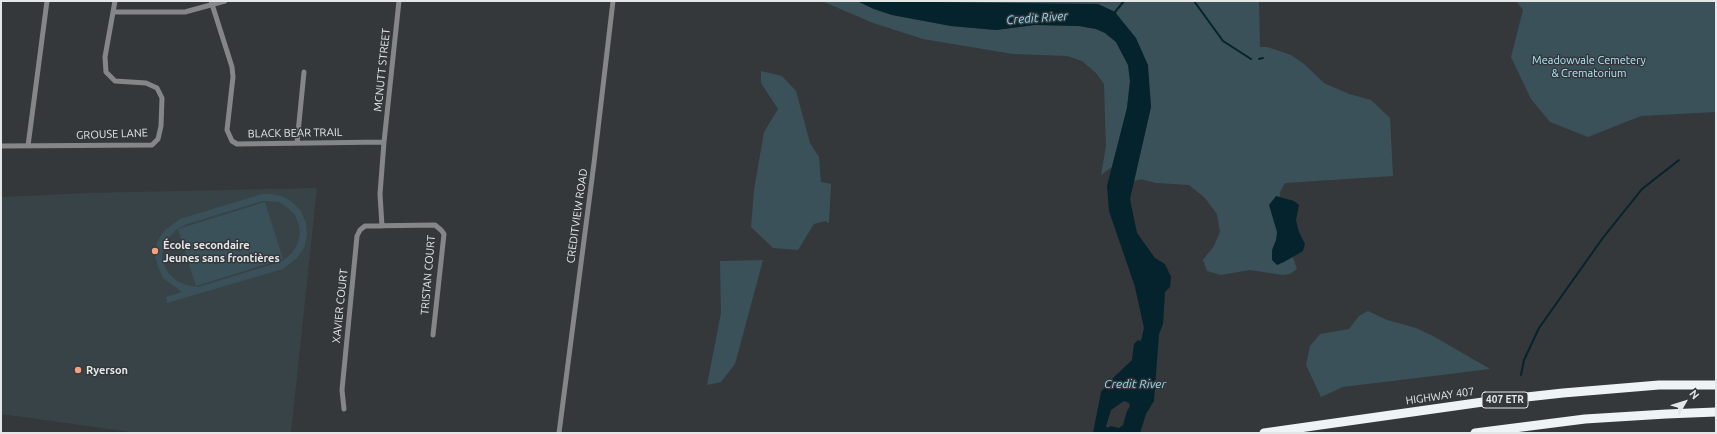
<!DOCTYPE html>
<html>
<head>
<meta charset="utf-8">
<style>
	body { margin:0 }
	#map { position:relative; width:1717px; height:434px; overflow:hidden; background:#34383a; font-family:Ubuntu,sans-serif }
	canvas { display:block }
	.frame { position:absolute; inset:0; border:2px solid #e4e7e8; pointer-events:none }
	.north { position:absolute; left:1665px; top:382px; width:40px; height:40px; -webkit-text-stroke:3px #34383a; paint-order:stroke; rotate:51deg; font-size:11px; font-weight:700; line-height:16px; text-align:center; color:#e4e7e8 }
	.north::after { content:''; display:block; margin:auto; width:14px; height:18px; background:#e4e7e8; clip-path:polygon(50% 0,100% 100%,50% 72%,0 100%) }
</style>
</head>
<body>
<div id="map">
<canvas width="1717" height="434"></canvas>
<div class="frame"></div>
<div class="north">N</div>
</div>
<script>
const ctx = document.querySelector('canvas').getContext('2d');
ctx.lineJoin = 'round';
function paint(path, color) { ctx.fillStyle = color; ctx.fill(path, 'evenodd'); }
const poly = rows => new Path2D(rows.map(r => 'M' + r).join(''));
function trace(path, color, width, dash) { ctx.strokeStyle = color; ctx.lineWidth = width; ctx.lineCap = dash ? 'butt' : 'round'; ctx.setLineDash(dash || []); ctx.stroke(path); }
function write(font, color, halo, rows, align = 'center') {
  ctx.font = font + ' Ubuntu,sans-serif'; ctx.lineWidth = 3; ctx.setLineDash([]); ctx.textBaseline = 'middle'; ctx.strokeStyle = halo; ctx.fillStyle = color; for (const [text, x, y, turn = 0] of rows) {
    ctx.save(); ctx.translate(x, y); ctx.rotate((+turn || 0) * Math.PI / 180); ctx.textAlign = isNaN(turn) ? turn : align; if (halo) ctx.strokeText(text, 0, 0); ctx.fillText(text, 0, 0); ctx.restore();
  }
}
const built = poly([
	[317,188,291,433,138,433,1,414,1,197,88,193]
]);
const green = poly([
	[822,1,857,1,874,9,892,15,951,26,996,30,1035,25,1079,26,1096,29,1105,33,1116,42,1128,65,1130,81,1127,108,1112,167,1101,175,1106,146,1104,84,1096,73,1082,61,1067,56,1013,54,923,39,873,23],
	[914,1,1259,1,1260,47,1267,47,1291,55,1304,64,1324,83,1349,94,1371,100,1390,118,1393,176,1285,183,1280,192,1279,204,1291,252,1297,269,1290,274,1283,275,1250,270,1221,275,1207,271,1203,260,1214,246,1220,232,1217,214,1205,198,1189,185,1156,183,1141,179,1134,181,1151,107,1150,94,1115,12,1098,4,932,3],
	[1516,1,1716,1,1716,112,1641,116,1588,137,1550,122,1531,99,1511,57,1523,10],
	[761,71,782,76,796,91,810,143,819,157,821,182,831,184,829,223,825,221,814,224,798,250,773,248,751,227,754,190,764,132,778,109,761,83],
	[262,194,270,194,282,196,292,202,301,211,306,223,307,236,304,248,297,258,283,269,167,303,166,297,182,292,163,278,158,267,155,255,157,242,164,231,180,219],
	[263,201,279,202,288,208,295,215,299,225,300,235,297,245,292,253,285,259,280,262,198,287,186,285,177,281,169,274,164,265,162,255,164,245,170,236,177,229,187,224],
	[265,202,283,259,196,286,178,229],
	[763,260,735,364,721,382,707,385,721,313,720,261],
	[1368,311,1387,320,1416,328,1433,336,1490,369,1343,387,1321,397,1306,365,1310,346,1320,334,1349,329,1359,316]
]);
const water = poly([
	[857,1,1098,4,1115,12,1136,38,1148,65,1151,107,1130,199,1137,233,1155,258,1165,264,1171,277,1170,287,1165,292,1163,324,1159,334,1154,401,1146,414,1140,433,1093,433,1101,392,1114,377,1132,360,1134,344,1138,340,1141,341,1144,328,1135,287,1109,211,1107,186,1127,108,1130,81,1128,65,1116,42,1105,33,1096,29,1079,26,1035,25,996,30,951,26,892,15,874,9],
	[1124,401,1129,403,1130,406,1127,411,1123,425,1119,428,1111,426,1107,428,1106,426,1111,410],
	[1276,196,1294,201,1299,205,1296,220,1299,232,1305,244,1303,251,1284,262,1277,265,1272,260,1272,250,1276,240,1277,232,1269,205]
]);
const stream = poly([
	[1194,1,1223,41,1251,59],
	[1115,12,1124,1],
	[1259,59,1263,58],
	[1521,375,1524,360,1539,328,1602,239,1642,189,1679,160]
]);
const minor = poly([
	[211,1,232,67,233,77,227,130,232,141,237,144,384,142],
	[113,12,185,12,225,1],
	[297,143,304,72],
	[1,146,152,145,158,139,161,126,162,98,157,88,146,83,115,81,106,72,105,57,115,1],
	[28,146,47,1],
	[382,226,380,194,384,142,399,1],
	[344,409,342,390,357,236,360,230,365,226,435,225,441,230,444,234,433,335],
	[559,433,594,163,613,1]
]);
const motorway = poly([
	[1264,433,1490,401,1563,393,1659,385,1716,385],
	[1475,433,1585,419,1666,414,1716,412]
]);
const markers = [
	[155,251,4,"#f2a080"],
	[78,370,4,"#f2a080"]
];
const shields = [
	[1505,400,46]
];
const shieldNames = [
	["407 ETR",1505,400]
];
const parkNames = [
	["Meadowvale Cemetery",1589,60],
	["& Crematorium",1589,73]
];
const streetNames = [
	["MCNUTT STREET",382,70,-84],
	["BLACK BEAR TRAIL",295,133,-1],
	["GROUSE LANE",112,134,-2],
	["CREDITVIEW ROAD",577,216,-82],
	["TRISTAN COURT",428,275,-85],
	["XAVIER COURT",340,306,-84],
	["HIGHWAY 407",1440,396,-8]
];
const poiNames = [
	["École secondaire",163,245],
	["Jeunes sans frontières",163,258],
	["Ryerson",86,370]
];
const waterNames = [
	["Credit River",1037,18,-4],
	["Credit River",1135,384]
];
paint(built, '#384347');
paint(green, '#3a515a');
paint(water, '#05232c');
trace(stream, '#05232c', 2);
trace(minor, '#848687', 5);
trace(motorway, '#eef3f5', 9);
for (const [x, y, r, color] of markers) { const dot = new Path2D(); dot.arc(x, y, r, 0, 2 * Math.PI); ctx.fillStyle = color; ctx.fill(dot); trace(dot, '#34383a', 1.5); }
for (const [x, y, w] of shields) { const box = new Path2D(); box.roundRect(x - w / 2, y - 8, w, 16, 3); ctx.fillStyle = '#34383a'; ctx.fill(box); trace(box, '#e4e7e8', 1); }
write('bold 10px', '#e4e7e8', null, shieldNames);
write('11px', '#b0e8fc', '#34383a', parkNames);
write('11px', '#e4e7e8', '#34383a', streetNames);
write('bold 11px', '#e4e7e8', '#34383a', poiNames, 'left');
write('italic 12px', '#92d8f1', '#34383a', waterNames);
</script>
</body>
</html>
